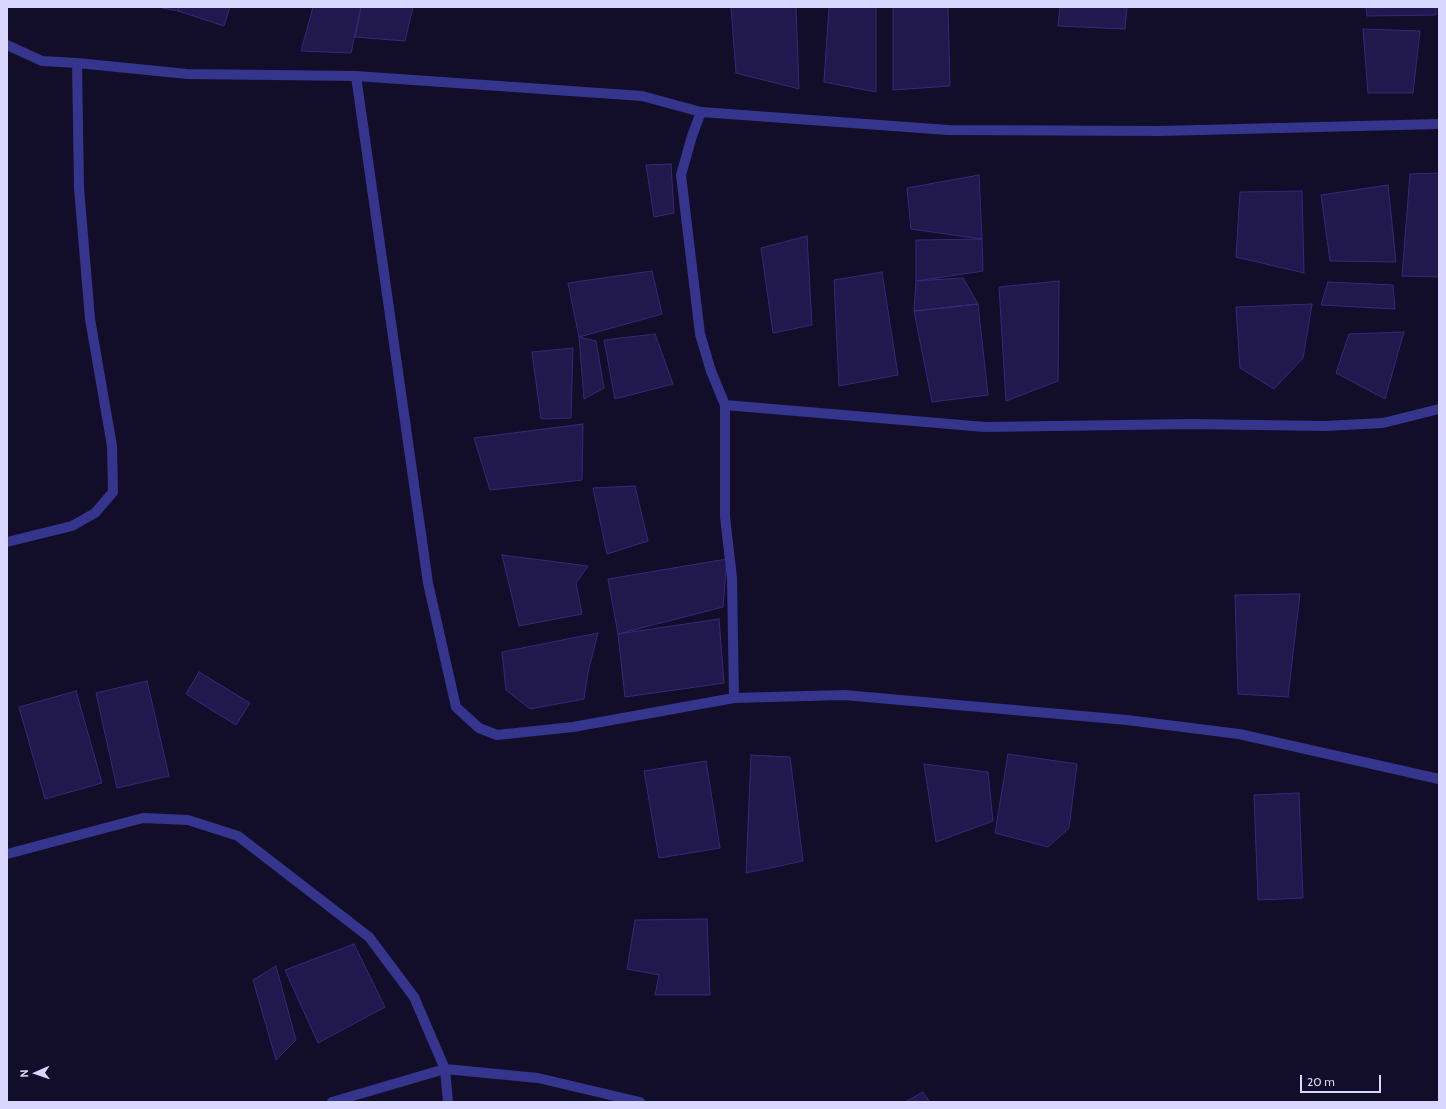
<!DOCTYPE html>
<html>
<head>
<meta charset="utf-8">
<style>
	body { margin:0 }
	#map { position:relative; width:1446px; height:1109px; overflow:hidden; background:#120e2a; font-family:Cabin,sans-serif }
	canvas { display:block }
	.frame { position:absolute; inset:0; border:8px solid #dad7ff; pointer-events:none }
	.north { position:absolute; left:16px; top:1053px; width:40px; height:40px; -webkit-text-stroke:3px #120e2a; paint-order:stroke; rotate:268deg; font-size:11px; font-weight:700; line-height:16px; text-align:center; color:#dad7ff }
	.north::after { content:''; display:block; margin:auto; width:14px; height:18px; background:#dad7ff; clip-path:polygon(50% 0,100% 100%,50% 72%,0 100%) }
	.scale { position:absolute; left:1300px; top:1075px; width:81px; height:18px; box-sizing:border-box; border:2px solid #dad7ff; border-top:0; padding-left:5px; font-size:12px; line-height:14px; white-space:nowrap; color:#dad7ff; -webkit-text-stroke:3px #120e2a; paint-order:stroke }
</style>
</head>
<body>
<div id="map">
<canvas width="1446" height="1109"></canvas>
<div class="frame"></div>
<div class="north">N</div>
<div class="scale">20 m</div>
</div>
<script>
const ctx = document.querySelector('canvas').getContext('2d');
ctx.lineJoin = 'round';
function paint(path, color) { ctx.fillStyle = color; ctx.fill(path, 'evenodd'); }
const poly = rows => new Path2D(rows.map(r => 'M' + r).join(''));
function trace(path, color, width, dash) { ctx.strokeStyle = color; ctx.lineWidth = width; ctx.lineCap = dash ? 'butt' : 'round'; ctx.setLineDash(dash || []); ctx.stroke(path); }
const building = poly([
	[158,7,179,7,178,11,158,7],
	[179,7,230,7,224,26,178,11,179,7],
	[313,7,361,7,351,53,301,51,313,7],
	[361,7,413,7,405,41,355,37,361,7],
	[731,7,796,7,799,89,736,73,731,7],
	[829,7,876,7,876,92,824,82,829,7],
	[893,7,948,7,950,86,893,90,893,7],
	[1060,7,1127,7,1125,29,1058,26,1060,7],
	[1366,7,1436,7,1436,15,1367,16,1366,7],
	[1363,29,1420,31,1413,93,1368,93,1363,29],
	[671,164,674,213,654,217,646,165,671,164],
	[1439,173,1439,277,1402,276,1410,174,1439,173],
	[979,175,982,239,911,229,907,188,979,175],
	[1388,185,1396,262,1330,261,1321,195,1388,185],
	[1302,191,1304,273,1236,257,1240,192,1302,191],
	[807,236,812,325,773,333,761,248,807,236],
	[982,239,983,271,916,281,916,240,982,239],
	[652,271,662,314,579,337,568,283,652,271],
	[882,272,898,375,839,386,834,280,882,272],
	[963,278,978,304,914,311,916,281,963,278],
	[1059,281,1058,381,1006,401,999,287,1059,281],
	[1328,282,1393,285,1395,309,1321,305,1328,282],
	[978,304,988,395,932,402,914,311,978,304],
	[1312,304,1303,358,1274,389,1240,368,1236,307,1312,304],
	[1404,332,1385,399,1336,373,1349,334,1404,332],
	[655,334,673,384,615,399,604,340,655,334],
	[579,337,596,341,604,388,584,399,579,337],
	[573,348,571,418,541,419,532,352,573,348],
	[583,424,582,480,490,490,474,438,583,424],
	[635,486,648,541,607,554,593,488,635,486],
	[502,555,588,566,576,583,582,614,519,626,502,555],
	[727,559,723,607,618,634,608,579,727,559],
	[1300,594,1288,697,1238,694,1235,595,1300,594],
	[719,619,724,683,625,697,618,634,719,619],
	[598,633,588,672,584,699,530,709,506,690,502,652,598,633],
	[199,672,250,703,236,725,186,694,199,672],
	[147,681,169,776,117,788,96,693,147,681],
	[76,691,102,783,45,799,19,707,76,691],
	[1008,754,1077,764,1069,828,1048,847,995,833,1008,754],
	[751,755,790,757,803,861,746,873,751,755],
	[706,761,720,848,659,858,644,771,706,761],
	[924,764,988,772,993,821,936,842,924,764],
	[1299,793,1303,898,1258,900,1254,795,1299,793],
	[707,919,710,995,655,995,659,975,627,969,635,920,707,919],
	[354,944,385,1007,318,1043,285,970,354,944],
	[276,966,296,1040,276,1060,253,980,276,966],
	[923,1092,930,1102,905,1102,923,1092]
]);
const minor = poly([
	[7,45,42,61,77,63,187,74,356,76,642,96,701,112,948,130,1160,131,1439,124],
	[356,76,428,583,456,707,479,728,497,735,573,727,734,698,844,695,1127,720,1239,734,1439,779],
	[701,112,692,136,681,175,700,334,711,371,725,405,725,517,732,578,734,698],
	[725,405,985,427,1191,424,1324,426,1383,423,1439,409],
	[7,542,72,526,95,513,113,492,112,446,90,319,79,188,77,63],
	[7,854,143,818,188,820,238,836,369,937,414,997,445,1069,448,1102],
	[332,1102,445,1069,538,1078,640,1102]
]);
paint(building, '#21184d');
trace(building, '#36287b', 1);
trace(minor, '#35358d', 10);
</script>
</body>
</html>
